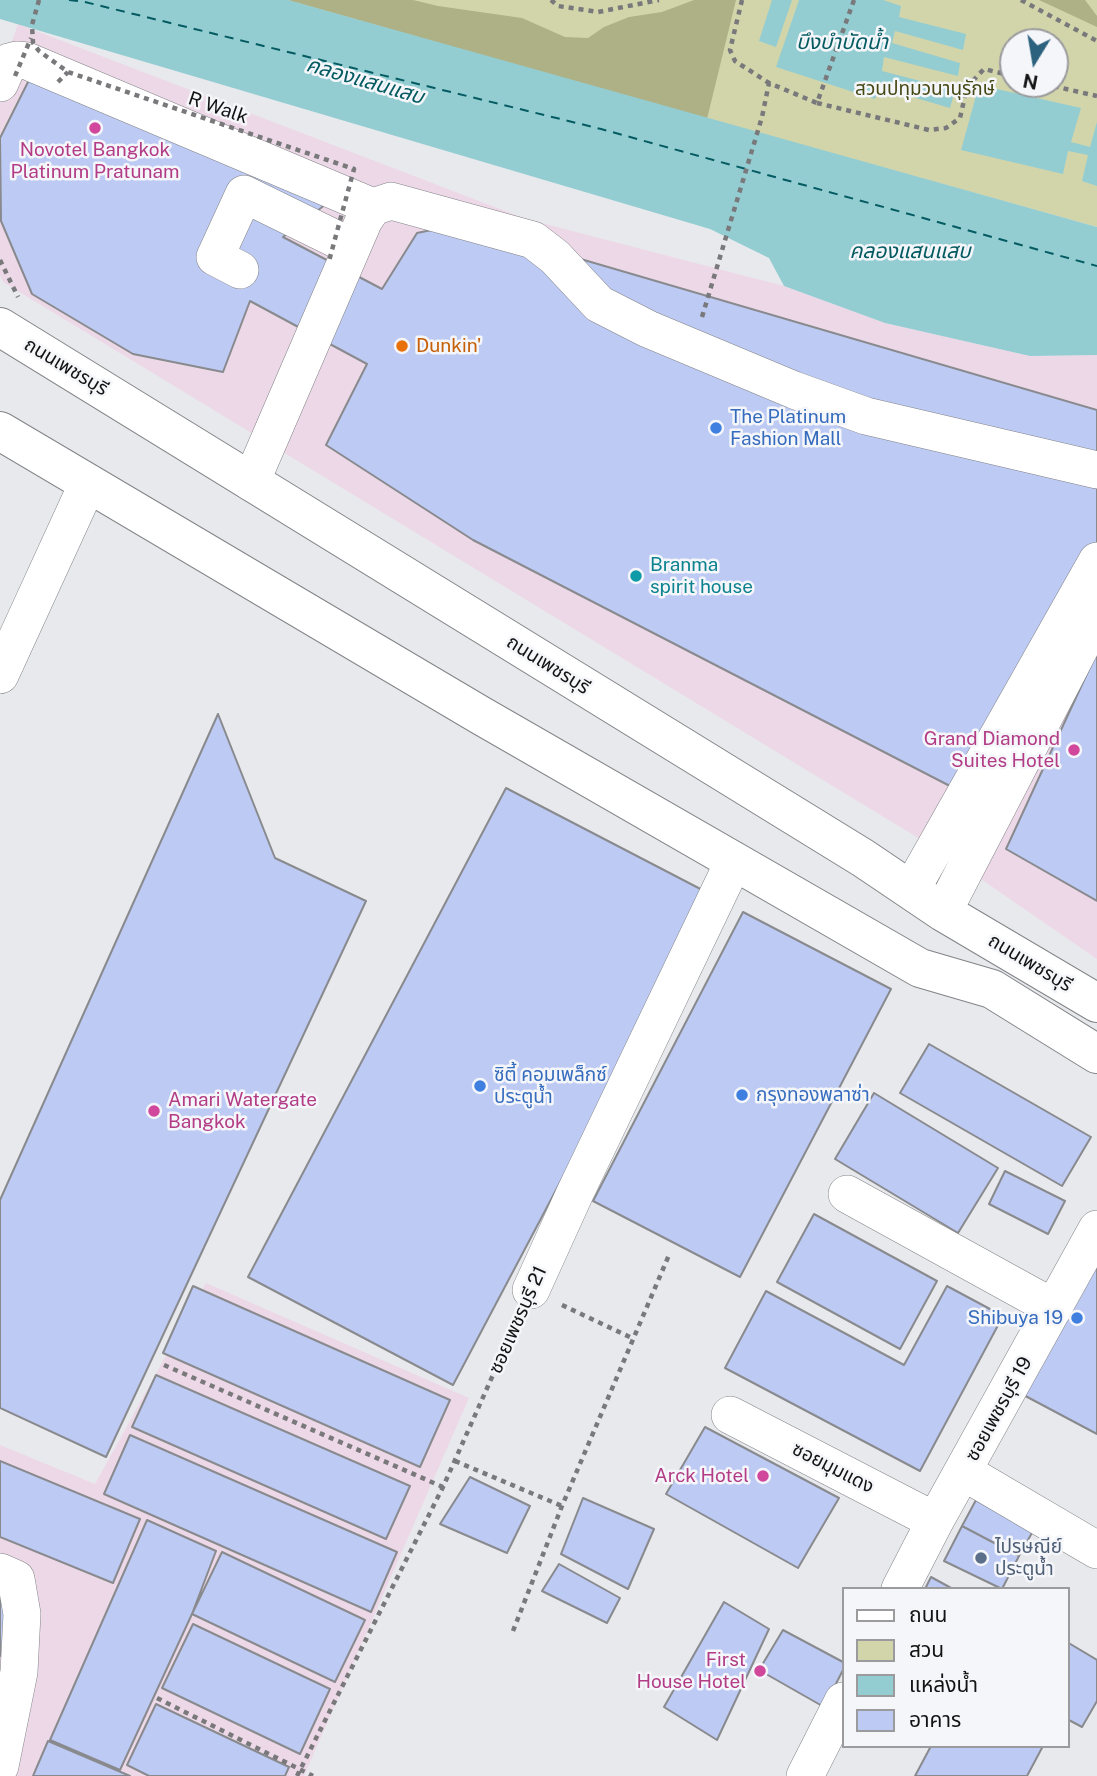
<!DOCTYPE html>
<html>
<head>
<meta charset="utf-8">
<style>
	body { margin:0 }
	#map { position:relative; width:1097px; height:1776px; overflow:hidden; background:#e8e9ed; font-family:"Public Sans","Noto Sans Thai",sans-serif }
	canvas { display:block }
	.legend { position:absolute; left:842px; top:1587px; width:228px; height:161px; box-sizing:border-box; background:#f5f6fa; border:2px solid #9b9b9e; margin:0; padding:9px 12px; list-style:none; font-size:21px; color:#131314 }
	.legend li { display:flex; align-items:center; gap:14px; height:35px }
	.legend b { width:35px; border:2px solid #9b9b9e }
	.north { position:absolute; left:999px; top:28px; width:70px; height:70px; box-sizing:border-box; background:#f5f6fa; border:2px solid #9b9b9e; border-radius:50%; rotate:191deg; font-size:19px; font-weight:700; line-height:28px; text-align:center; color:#131314 }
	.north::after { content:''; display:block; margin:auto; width:24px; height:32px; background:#2c627d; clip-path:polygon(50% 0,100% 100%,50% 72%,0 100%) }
</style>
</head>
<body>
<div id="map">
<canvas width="1097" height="1776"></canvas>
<ul class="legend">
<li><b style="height:9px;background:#fff"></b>ถนน</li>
<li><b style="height:19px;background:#d2d5aa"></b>สวน</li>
<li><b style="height:19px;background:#93cdd2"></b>แหล่งน้ำ</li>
<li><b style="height:19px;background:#bdcaf3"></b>อาคาร</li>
</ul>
<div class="north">N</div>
</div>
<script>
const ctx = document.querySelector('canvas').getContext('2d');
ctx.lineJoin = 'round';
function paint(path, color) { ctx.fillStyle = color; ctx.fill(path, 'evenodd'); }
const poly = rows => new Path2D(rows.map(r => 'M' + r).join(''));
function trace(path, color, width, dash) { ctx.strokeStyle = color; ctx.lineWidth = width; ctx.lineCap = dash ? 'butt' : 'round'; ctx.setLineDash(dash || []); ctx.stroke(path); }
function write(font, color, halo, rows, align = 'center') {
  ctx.font = font + ' "Public Sans","Noto Sans Thai",sans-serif'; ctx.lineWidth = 5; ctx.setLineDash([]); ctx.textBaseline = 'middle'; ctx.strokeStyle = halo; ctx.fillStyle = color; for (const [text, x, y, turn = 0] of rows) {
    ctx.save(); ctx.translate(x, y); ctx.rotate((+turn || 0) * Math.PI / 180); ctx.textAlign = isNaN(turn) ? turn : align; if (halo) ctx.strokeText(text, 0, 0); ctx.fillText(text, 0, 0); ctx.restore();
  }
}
const commercial = poly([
	[18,24,526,219,784,286,885,323,1030,356,1097,355,1097,959,943,853,3,282,0,275,0,76],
	[206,1283,469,1398,304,1776,0,1776,0,1445,95,1484]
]);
const green = poly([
	[280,0,1097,0,1097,227],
	[1013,42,1055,42,1055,84,1013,84]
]);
const forest = poly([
	[288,0,413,0,438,6,522,18,565,37,588,38,604,27,629,17,662,12,694,0,736,0,707,119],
	[1039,0,1085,0,1097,16,1097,27]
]);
const water = poly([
	[0,0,288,0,1097,227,1097,355,1030,356,885,323,784,286,769,258,710,229,0,19],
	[772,0,792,0,776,47,759,41],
	[799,0,883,0,901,6,899,17,966,34,963,50,895,31,892,43,960,63,958,76,884,57,882,71,955,90,950,108,879,87,875,99,776,67],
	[979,85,1081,108,1071,142,1090,147,1097,122,1097,186,1082,181,1088,155,1068,151,1063,174,961,150]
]);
const ferry = poly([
	[69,0,85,2,601,129,1097,266]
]);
const building = poly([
	[34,70,334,198,283,237,382,289,417,233,461,224,1097,410,1097,582,979,801,473,540,326,445,367,364,250,301,223,372,133,354,32,294,1,221,0,138,34,70],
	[1097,652,1097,901,1006,849,1097,652],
	[218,714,275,858,366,901,106,1457,0,1408,0,1200,218,714],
	[506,788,712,895,453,1385,248,1277,506,788],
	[743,912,891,989,740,1277,593,1201,743,912],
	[929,1044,1091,1137,1062,1186,900,1093,929,1044],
	[874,1093,998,1168,958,1233,835,1159,874,1093],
	[1005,1171,1065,1201,1048,1234,989,1204,1005,1171],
	[814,1214,937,1281,900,1349,777,1282,814,1214],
	[1097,1246,1097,1434,1016,1391,1097,1246],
	[193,1286,450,1400,420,1467,163,1353,193,1286],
	[947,1286,1003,1316,920,1471,725,1368,766,1291,904,1365,947,1286],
	[156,1375,410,1486,386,1539,132,1427,156,1375],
	[705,1427,839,1498,798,1568,666,1494,705,1427],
	[130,1435,397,1552,371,1612,104,1494,130,1435],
	[0,1461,140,1519,113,1583,0,1537,0,1461],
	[470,1477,530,1506,507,1553,440,1524,470,1477],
	[583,1498,654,1529,628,1589,561,1554,583,1498],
	[976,1500,1033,1531,1019,1556,962,1526,976,1500],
	[147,1520,216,1551,192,1614,120,1770,50,1740,147,1520],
	[962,1526,1019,1556,1002,1589,944,1561,962,1526],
	[222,1552,365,1620,335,1682,192,1614,222,1552],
	[559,1564,620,1598,607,1623,542,1591,559,1564],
	[931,1577,953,1589,925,1589,931,1577],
	[0,1600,6,1611,6,1644,0,1656,0,1600],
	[724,1602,769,1629,717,1740,664,1707,724,1602],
	[193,1624,330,1689,300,1754,162,1688,193,1624],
	[783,1630,843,1662,843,1670,824,1707,759,1670,783,1630],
	[1067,1642,1097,1660,1097,1701,1082,1727,1067,1719,1067,1642],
	[156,1704,289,1767,285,1776,149,1776,127,1765,156,1704],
	[48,1741,130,1776,33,1776,48,1741],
	[931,1746,1043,1746,1027,1776,915,1776,931,1746]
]);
const path = poly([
	[551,0,558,6,598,12,659,0],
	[742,0,730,50,735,61,769,83],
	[1021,0,1097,41],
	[1044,84,1097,96],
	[817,103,929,130,946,128,960,118,967,87,984,69,1013,76],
	[0,260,18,297],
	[702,317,762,117,769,83,817,103,854,0],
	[562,1305,634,1339],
	[164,1365,443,1487],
	[455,1461,562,1506],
	[513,1631,562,1506,669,1255],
	[157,1698,313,1776],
	[297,1776,443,1487,517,1321]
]);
const minor = poly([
	[0,83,9,62,17,60,27,61,373,207],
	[240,270,215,257,244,194,352,247],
	[251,482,364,220,373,207,391,201,533,240,555,257,599,304,648,329,794,390,866,416,1097,470],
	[0,675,88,483],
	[911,890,1097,561],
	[943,912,1097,615],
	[847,1194,1054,1308],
	[531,1290,575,1193,734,861],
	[730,1415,935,1521],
	[964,1472,1097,1550],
	[0,1572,16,1579,22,1614,19,1672,0,1766],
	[900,1589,935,1521,1097,1229],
	[805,1776,843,1701]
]);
const major = poly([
	[0,327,863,858,943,912,1097,1003],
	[0,431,480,715,920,968,992,989,1097,1054]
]);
const pathBridge = poly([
	[39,0,32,25,33,43,39,51,68,72,354,169,329,261],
	[15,76,31,38],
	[58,82,68,72]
]);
const markers = [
	[95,128,7,"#d1479c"],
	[402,346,7,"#e8710a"],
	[716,428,7,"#3f7fe0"],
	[636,576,7,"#0f9aa8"],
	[1074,750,7,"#d1479c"],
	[480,1086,7,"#3f7fe0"],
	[742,1095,7,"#3f7fe0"],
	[154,1111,7,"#d1479c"],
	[1077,1318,7,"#3f7fe0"],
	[763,1476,7,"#d1479c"],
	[981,1558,7,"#5c6f8a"],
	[760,1671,7,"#d1479c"]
];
const parkNames = [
	["สวนปทุมวนานุรักษ์",925,89]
];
const streetNames = [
	["R Walk",218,108,19],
	["ถนนเพชรบุรี",66,367,31],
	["ถนนเพชรบุรี",548,665,32],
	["ถนนเพชรบุรี",1030,963,31],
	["ซอยเพชรบุรี 21",518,1320,-66],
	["ซอยเพชรบุรี 19",999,1409,-61],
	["ซอยมุมแดง",833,1468,27]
];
const hotelNames = [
	["Novotel Bangkok",95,150,"center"],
	["Platinum Pratunam",95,172,"center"],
	["Grand Diamond",1060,739],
	["Suites Hotel",1060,761],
	["Amari Watergate",168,1100,"left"],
	["Bangkok",168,1122,"left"],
	["Arck Hotel",749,1476],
	["First",746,1660],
	["House Hotel",746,1682]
];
const foodNames = [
	["Dunkin'",416,346]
];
const shopNames = [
	["The Platinum",730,417],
	["Fashion Mall",730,439],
	["ซิตี้ คอมเพล็กซ์",494,1075],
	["ประตูน้ำ",494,1097],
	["กรุงทองพลาซ่า",756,1095],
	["Shibuya 19",1063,1318,"right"]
];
const cultureNames = [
	["Branma",650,565],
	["spirit house",650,587]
];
const serviceNames = [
	["ไปรษณีย์",995,1547],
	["ประตูน้ำ",995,1569]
];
const waterNames = [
	["บึงบำบัดน้ำ",842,43],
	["คลองแสนแสบ",365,81,16],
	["คลองแสนแสบ",910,252]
];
paint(commercial, '#edd8e7');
paint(green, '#d2d5aa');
paint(forest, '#aeb185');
paint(water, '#93cdd2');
trace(ferry, '#045b61', 2, [9, 7]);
paint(building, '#bdcaf3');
trace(building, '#898a8e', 2);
trace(minor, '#828487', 38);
trace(major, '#828487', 40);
trace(path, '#79797c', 4.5, [5, 5]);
trace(minor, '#fff', 37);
trace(major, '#fff', 38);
trace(pathBridge, '#79797c', 4.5, [5, 5]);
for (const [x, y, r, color] of markers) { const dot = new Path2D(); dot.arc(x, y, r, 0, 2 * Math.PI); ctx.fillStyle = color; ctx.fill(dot); trace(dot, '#f5f6fa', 2.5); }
write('19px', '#464814', '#f5f6fa', parkNames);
write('19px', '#131314', '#f5f6fa', streetNames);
write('19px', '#b23c85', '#f5f6fa', hotelNames, 'right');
write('19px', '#c56008', '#f5f6fa', foodNames, 'left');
write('19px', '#366cbe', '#f5f6fa', shopNames, 'left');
write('19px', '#0d838f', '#f5f6fa', cultureNames, 'left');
write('19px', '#4e5e75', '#f5f6fa', serviceNames, 'left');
write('italic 21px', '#045b61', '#f5f6fa', waterNames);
</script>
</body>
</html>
